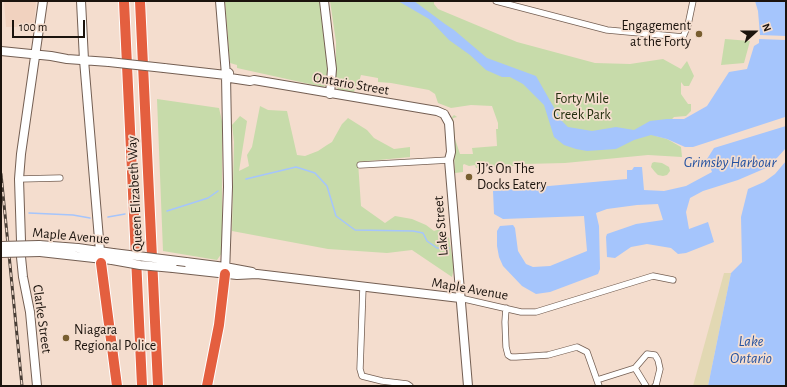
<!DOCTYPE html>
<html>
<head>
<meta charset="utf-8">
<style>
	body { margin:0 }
	#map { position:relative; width:787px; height:387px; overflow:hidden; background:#f4ddce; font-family:"Alegreya Sans",sans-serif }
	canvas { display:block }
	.frame { position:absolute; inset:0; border:2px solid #1b130d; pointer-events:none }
	.north { position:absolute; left:735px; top:12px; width:40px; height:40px; -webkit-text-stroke:3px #f4ddce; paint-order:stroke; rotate:69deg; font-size:11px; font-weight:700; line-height:16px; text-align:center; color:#1b130d }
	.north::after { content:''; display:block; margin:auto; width:14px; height:18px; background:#1b130d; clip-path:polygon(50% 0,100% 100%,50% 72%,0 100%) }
	.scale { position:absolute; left:12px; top:20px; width:73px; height:18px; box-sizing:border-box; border:2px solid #1b130d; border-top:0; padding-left:5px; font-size:12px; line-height:14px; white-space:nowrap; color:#1b130d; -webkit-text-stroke:3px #f4ddce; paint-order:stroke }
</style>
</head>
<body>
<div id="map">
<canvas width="787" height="387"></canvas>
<div class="frame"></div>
<div class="north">N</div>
<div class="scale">100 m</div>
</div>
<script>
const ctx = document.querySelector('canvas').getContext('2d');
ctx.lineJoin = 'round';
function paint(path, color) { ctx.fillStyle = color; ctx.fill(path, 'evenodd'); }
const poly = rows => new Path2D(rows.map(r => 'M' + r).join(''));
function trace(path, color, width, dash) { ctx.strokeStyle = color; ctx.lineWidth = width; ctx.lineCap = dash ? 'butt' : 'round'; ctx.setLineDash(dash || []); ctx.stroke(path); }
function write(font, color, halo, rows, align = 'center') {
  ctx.font = font + ' "Alegreya Sans",sans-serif'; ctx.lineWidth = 3.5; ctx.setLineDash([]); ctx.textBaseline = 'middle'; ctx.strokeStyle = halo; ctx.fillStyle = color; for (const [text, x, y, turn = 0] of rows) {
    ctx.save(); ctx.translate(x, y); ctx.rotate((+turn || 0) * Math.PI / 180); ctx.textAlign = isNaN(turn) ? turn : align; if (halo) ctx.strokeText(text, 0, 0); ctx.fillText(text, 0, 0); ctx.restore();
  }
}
const built = poly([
	[4,1,36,1,34,27,6,27]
]);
const green = poly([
	[225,1,321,1,328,74,328,84,323,87,237,68,237,65,230,63],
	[330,1,434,1,434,4,438,9,517,42,595,63,630,64,663,59,681,69,687,61,694,76,689,86,684,86,681,82,681,94,688,104,691,104,691,111,686,116,674,117,656,136,667,139,681,147,682,157,648,155,565,163,524,164,515,166,476,168,475,165,469,166,464,164,463,165,463,172,455,173,452,117,454,115,457,117,453,118,454,126,455,139,460,154,473,154,472,148,497,146,496,129,498,129,498,123,492,106,471,105,451,108,438,103,435,94,429,90,391,83,378,82,378,78,361,75,358,86,355,86,354,94,339,91,336,86,336,42],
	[725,39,750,41,744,63,721,65],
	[157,99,219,108,222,121,222,253,217,260,163,251],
	[260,106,268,110,287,111,297,155,305,156,318,151,327,145,332,142,342,124,348,118,367,130,374,138,394,149,410,147,410,157,358,162,361,206,385,223,395,216,412,219,426,225,434,231,440,229,449,238,454,268,452,277,412,250,387,253,328,249,232,231,234,142,232,125,240,116,247,121,239,171,249,166,247,155,252,147],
	[654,162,662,163,669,167,670,171,667,175,663,176,658,175,655,172,651,167,652,163]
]);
const sand = poly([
	[724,273,731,273,708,386,693,386]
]);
const water = poly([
	[398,1,414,1,445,24,454,30,487,58,536,76,561,120,568,127,592,131,616,127,634,130,650,121,667,119,684,119,707,106,729,72,747,69,754,46,759,43,759,39,786,40,786,122,785,117,693,147,685,147,667,139,651,135,634,140,616,149,587,151,576,149,564,145,554,137,544,105,523,84,510,77,502,77,486,70,470,55,449,40,429,19],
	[755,1,786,1,786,36,760,35,758,11],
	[786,126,786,148,776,159,766,168,738,180,703,191,690,198,686,212,689,229,708,222,714,242,686,253,678,254,671,248,647,244,631,247,615,258,607,257,606,237,607,234,636,224,663,220,658,204,637,205,607,209,596,213,599,226,600,269,598,274,550,292,536,294,522,286,503,266,499,257,497,246,497,231,500,226,513,225,515,228,518,251,526,264,533,267,550,266,587,251,584,216,503,219,494,214,493,191,627,179,627,170,632,170,634,167,642,167,644,190,664,191,686,186,712,172,707,159,714,148],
	[786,161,786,386,708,386,731,273,742,262,741,217,748,189,764,182,775,174]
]);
const stream = poly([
	[246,179,296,167,315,173,327,186,336,216,355,230,413,231,423,233,427,241,437,248,449,248],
	[167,211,208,198,218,191],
	[29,213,73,215,90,218],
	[108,217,125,214]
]);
const street = poly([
	[496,1,607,30,683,37,688,25,693,1],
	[360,165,449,160],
	[19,179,60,178],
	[363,287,360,369,362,376,382,381,407,384,410,386],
	[460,298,521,312,536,312,653,276,673,280],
	[506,308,505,322,506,347,508,355,511,357,516,357,548,355,577,347,587,352,599,386],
	[635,368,646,386],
	[597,380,635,368,647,354,655,355,658,360,660,369,656,385,655,386]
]);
const secondary = poly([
	[81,1,84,60,101,263],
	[220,1,226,75,228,187,225,274],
	[324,1,332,69,330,94],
	[1,51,51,56,67,59,109,62],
	[164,68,226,75,229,73],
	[226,75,230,78,250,81,254,80,437,111,444,114],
	[444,114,449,123,451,152,449,160,468,386],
	[21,241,19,179,21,154,43,1],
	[39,245,78,248,113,253],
	[40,252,112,260],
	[21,257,23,277,30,312,37,386],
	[186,262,225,267,252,272],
	[173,268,237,275,257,274,460,298]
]);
const highway = poly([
	[124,1,142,386],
	[140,1,158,386],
	[101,263,117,386],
	[207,386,219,325,225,274]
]);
const rail = poly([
	[1,174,22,386]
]);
const secondaryBridge = poly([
	[109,62,164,68],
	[1,246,39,245],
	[1,253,40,252],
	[113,253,186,262],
	[112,260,140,265,173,268]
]);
const markers = [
	[699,34,4,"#785e30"],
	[469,177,4,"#785e30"],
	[66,338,4,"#785e30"]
];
const poiNames = [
	["Engagement",691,26,"right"],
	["at the Forty",691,42,"right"],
	["JJ’s On The",477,169],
	["Docks Eatery",477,185],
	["Niagara",74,330],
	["Regional Police",74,346]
];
const streetNames = [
	["Ontario Street",351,84,10],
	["Queen Elizabeth Way",135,194,-93],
	["Lake Street",441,226,-95],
	["Maple Avenue",71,236,5],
	["Maple Avenue",470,289,10],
	["Clarke Street",42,319,82]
];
const parkNames = [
	["Forty Mile",582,99],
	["Creek Park",582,115]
];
const waterNames = [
	["Grimsby Harbour",730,162],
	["Lake",751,341],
	["Ontario",751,358]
];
paint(built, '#f1d2bf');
paint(green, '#c7dbaa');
paint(sand, '#e2d8b3');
paint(water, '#a5c5fc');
trace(stream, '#a5c5fc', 1.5);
trace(street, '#745f53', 7);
trace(secondary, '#745f53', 10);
trace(highway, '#fff', 12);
trace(street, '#fff', 5.5);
trace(secondary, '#fff', 8);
trace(highway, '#e45f3f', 10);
trace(rail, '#493e36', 3);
trace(rail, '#f4ddce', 1.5, [4.5]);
trace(secondaryBridge, '#745f53', 10, []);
trace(secondaryBridge, '#fff', 8);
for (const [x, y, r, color] of markers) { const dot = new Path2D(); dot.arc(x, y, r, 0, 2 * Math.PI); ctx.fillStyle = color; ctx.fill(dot); trace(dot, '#f4ddce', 1.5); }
write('14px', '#1b130d', '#f4ddce', poiNames, 'left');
write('14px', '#1b130d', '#f4ddce', streetNames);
write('14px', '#242f0e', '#f4ddce', parkNames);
write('italic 15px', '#2552a0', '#f4ddce', waterNames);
</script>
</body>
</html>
